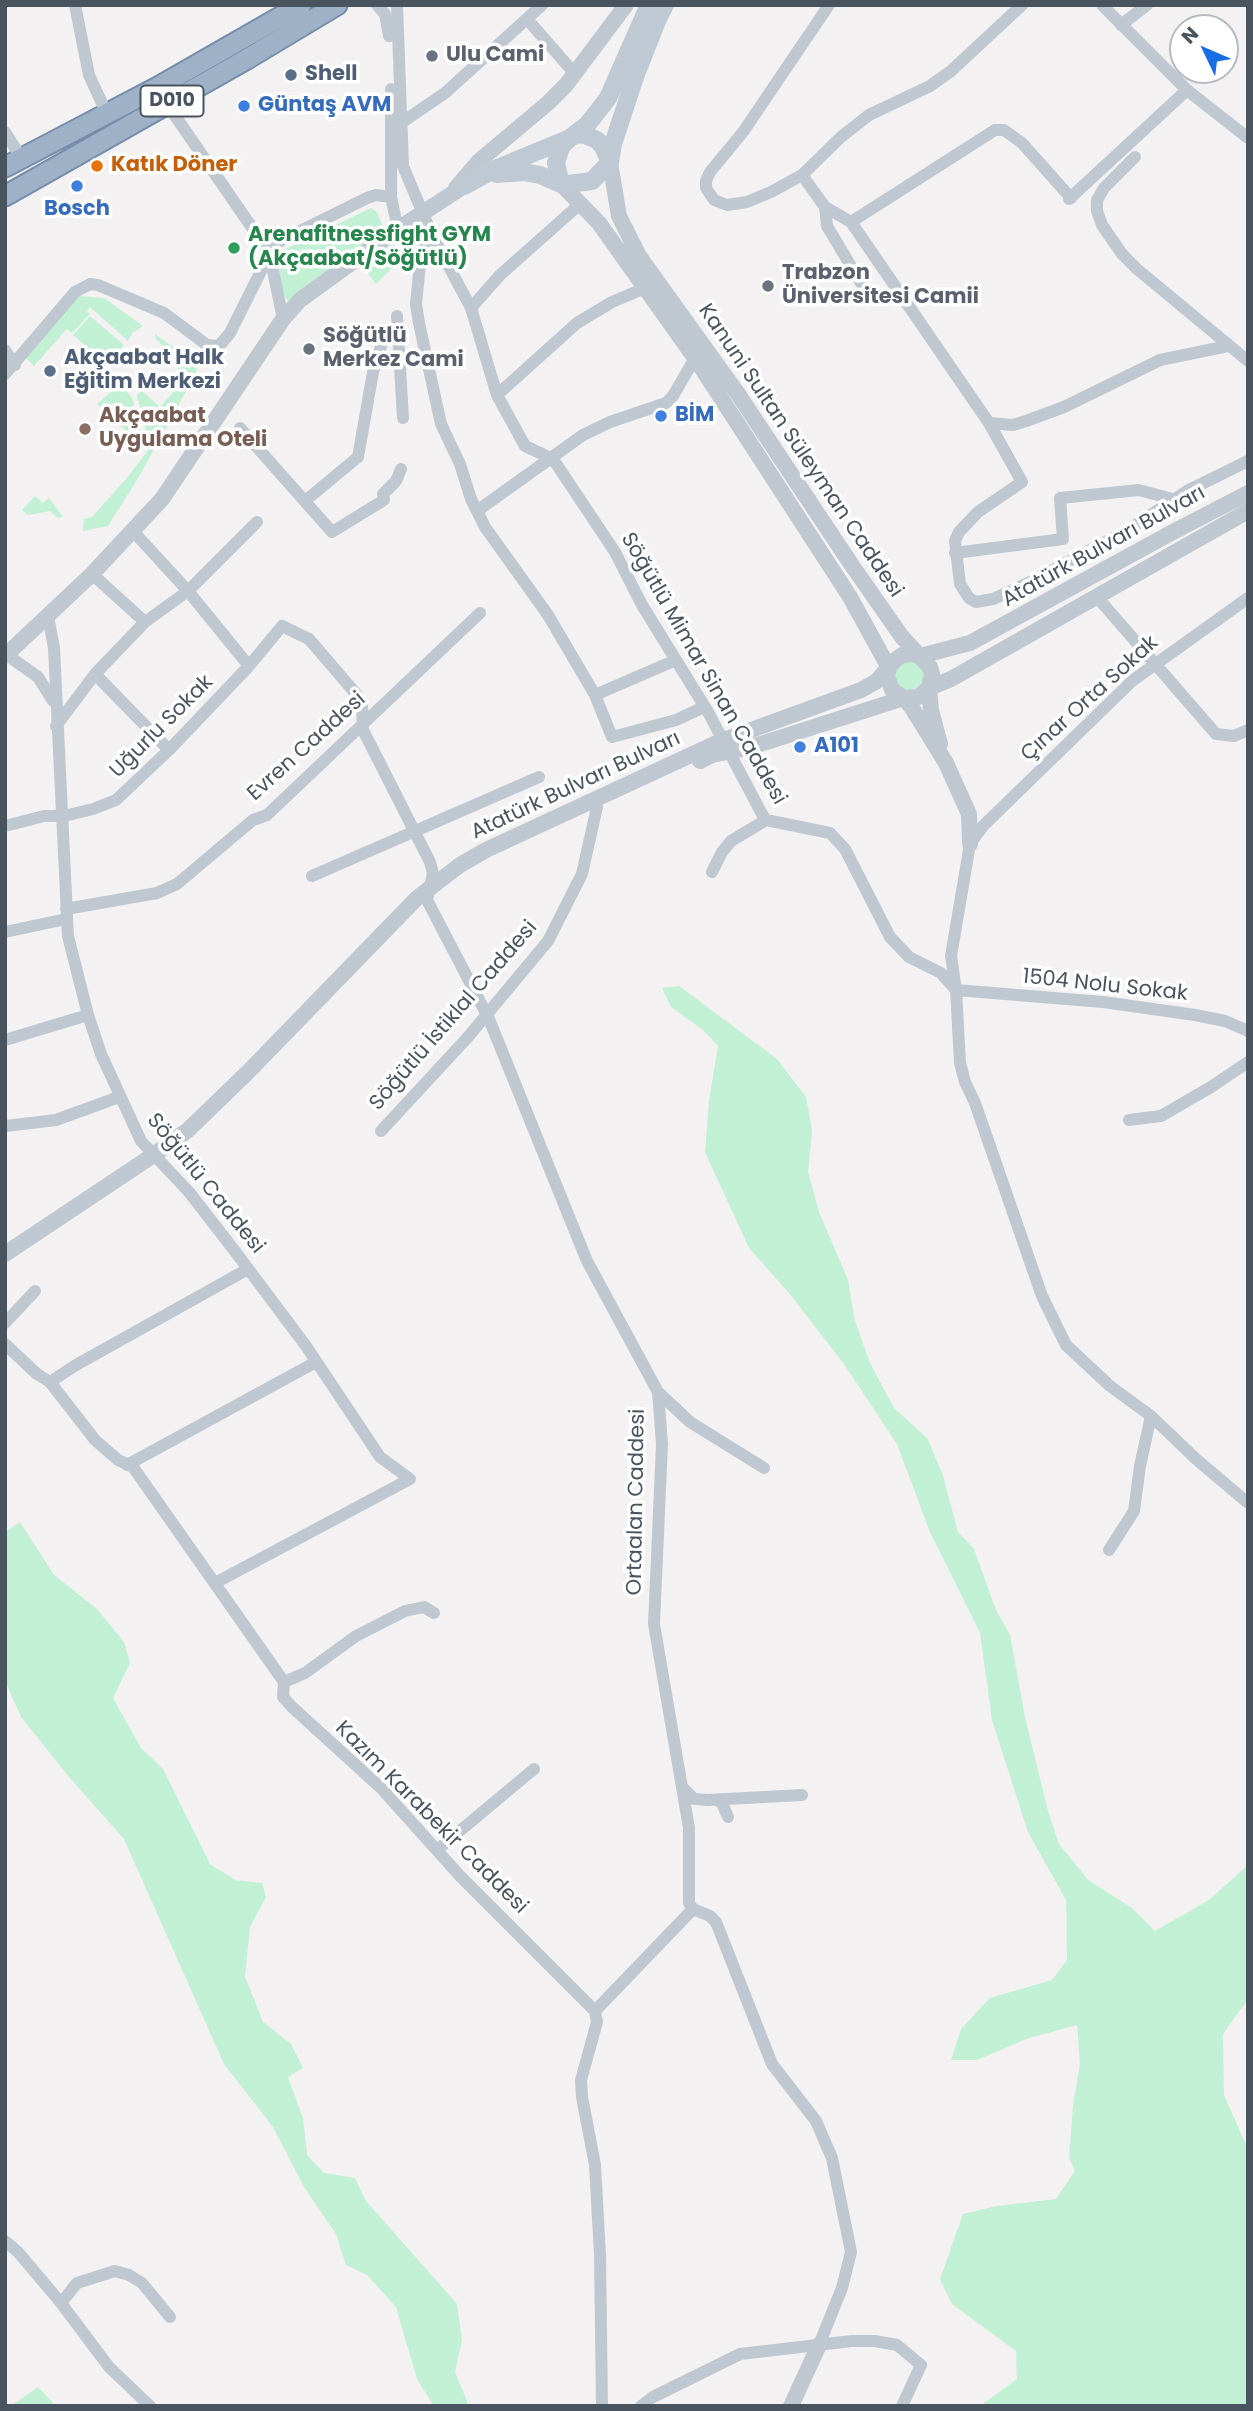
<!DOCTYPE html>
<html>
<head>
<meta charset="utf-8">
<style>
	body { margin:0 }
	#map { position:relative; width:1253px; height:2411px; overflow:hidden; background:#f3f1f1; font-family:Poppins,sans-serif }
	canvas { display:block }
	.frame { position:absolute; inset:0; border:7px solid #49545f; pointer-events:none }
	.north { position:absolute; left:1169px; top:14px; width:70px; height:70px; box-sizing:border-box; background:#fff; border:2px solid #b6bbbf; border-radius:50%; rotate:314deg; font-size:19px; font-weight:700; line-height:28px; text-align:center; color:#49545f }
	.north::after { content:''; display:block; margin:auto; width:24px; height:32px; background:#1a6ee4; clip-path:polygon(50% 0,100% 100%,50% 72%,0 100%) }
</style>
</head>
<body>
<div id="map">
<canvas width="1253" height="2411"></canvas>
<div class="frame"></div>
<div class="north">N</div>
</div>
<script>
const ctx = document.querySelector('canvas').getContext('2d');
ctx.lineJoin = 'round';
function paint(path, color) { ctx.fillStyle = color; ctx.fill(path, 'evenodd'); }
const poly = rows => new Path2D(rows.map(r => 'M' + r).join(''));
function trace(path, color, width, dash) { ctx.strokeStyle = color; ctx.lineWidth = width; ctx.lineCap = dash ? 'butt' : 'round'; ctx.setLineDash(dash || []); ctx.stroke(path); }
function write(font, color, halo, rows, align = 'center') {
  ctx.font = font + ' Poppins,sans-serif'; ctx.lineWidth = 7; ctx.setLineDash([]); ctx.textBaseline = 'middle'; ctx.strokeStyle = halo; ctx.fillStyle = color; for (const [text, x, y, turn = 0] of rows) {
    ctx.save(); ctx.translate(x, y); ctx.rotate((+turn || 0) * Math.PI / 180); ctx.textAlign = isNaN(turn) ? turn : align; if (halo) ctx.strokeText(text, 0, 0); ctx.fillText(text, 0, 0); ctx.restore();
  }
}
const green = poly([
	[371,208,377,212,385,232,290,302,280,293,279,252],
	[395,242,395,265,376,284,360,262],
	[79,296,104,298,143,326,132,333,128,341,90,307,87,311,90,314,72,333,67,329,34,366,25,357],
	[90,316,124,345,107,365,73,335],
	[155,334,194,362,197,371,140,475,108,526,83,531,84,519,92,517,126,479,150,448,137,395,142,391,160,407,187,377,167,358,169,352,155,338],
	[114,389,126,391,132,398,142,434,143,443,141,444,97,404],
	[35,496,43,503,49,498,63,517,58,518,50,511,28,515,22,510],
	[911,658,926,670,923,684,909,691,896,684,894,668],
	[679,986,777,1059,806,1097,812,1130,808,1172,819,1212,848,1280,855,1321,870,1363,894,1408,928,1439,943,1476,958,1532,974,1549,996,1610,1010,1635,1025,1717,1048,1811,1059,1844,1088,1880,1132,1908,1155,1931,1209,1900,1248,1865,1248,1999,1223,2034,1224,2095,1248,2149,1248,2406,980,2406,1017,2379,1016,2351,952,2304,940,2279,963,2214,997,2206,1056,2199,1075,2171,1069,2158,1073,2105,1080,2063,1077,2025,1026,2039,977,2060,951,2060,961,2029,990,1998,1052,1980,1067,1960,1066,1900,1028,1832,992,1720,980,1633,930,1532,897,1444,844,1364,789,1293,749,1248,705,1152,709,1101,718,1046,703,1030,671,1007,662,988],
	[20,1522,54,1575,97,1609,124,1642,130,1663,113,1698,141,1748,163,1769,210,1864,235,1880,262,1883,266,1897,250,1927,245,1977,263,2022,291,2044,303,2068,288,2077,303,2118,307,2155,324,2173,355,2178,366,2201,457,2304,462,2340,455,2372,469,2406,434,2406,417,2379,396,2307,367,2275,346,2265,336,2234,304,2187,273,2127,224,2064,124,1839,69,1777,21,1717,6,1683,5,1674,5,1540,7,1531],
	[38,2387,56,2406,11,2406]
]);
const minor = poly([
	[75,5,89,75,107,114],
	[377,5,385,14,389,36],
	[397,5,403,166,432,235,471,308,497,395,525,446,553,459,615,552,642,605,708,712,762,814,766,820,830,833,845,849,890,937,909,957,941,973,956,990,960,1063,965,1082,975,1103,1042,1296,1066,1345,1110,1386,1151,1416,1196,1459,1248,1503],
	[829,5,743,132,710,172,706,181,706,188,714,200,727,205,747,202,771,192,802,175,841,137,869,115,930,86,951,71,1022,5],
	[1102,5,1187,90,1248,138],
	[527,19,575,74],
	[1121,25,1147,5],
	[391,89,391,197,398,229],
	[167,104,266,248,271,261,283,319],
	[401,123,445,93,542,5],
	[5,132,22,159],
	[1135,157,1104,188,1097,200,1097,211,1102,225,1122,254,1137,269,1248,361],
	[802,175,825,207,851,222,989,423,1022,482,978,512,959,532,955,541,960,584,969,598,976,602,993,599,1024,585,1128,530,1187,491,1248,461],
	[1069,199,1187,90],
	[825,207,827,226,864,288],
	[851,222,995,130,1004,130,1022,143,1071,198],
	[430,228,421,256,419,274,416,304,419,323,441,424,460,464,471,499,485,527,548,615,595,695,612,737,676,720,704,707],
	[266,248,367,198,376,195,391,197],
	[471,308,500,275,580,204],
	[397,316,403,418],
	[5,350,15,365],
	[5,374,75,292,90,284,98,285,164,313,207,345,219,346,230,333,269,255],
	[497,395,577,323,612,302,645,288],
	[989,423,1013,425,1026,421,1064,407,1160,360,1228,346],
	[240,428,332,532,384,500,383,494,396,481,401,469],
	[305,501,358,457,373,372,383,340,383,329],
	[477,511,583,435,610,422,666,403,673,396,695,358],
	[133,531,188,591,249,666],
	[955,553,1063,539,1060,498,1139,490,1176,500,1182,499],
	[92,574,145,622],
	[1097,597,1216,734,1234,736,1248,730],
	[1248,598,1132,681,983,826,970,844,951,956,956,990,1103,1002,1195,1015,1225,1021,1248,1031],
	[48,616,54,648,68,936,88,1015,101,1054,141,1141,189,1192,234,1250,306,1346,380,1457,410,1479,215,1583],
	[9,653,14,660,38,677,53,701],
	[95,674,169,750],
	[595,695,676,660],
	[56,726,95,674,145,622,188,591,257,522],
	[5,826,44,816,64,816,93,809,116,800,169,750,249,666,282,626,309,639,357,695,362,706,363,730,430,862,433,873,427,900,489,1019,587,1261,658,1392,662,1444,654,1624,689,1828,689,1903,693,1909,710,1916,716,1922,772,2064,816,2121,832,2158,851,2252,842,2288,819,2345],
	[712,872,722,852,731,841,766,820],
	[312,876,539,777],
	[66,909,157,893,177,884,253,820,267,815,480,613],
	[5,932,66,919],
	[5,1040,88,1015],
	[1129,1120,1161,1116,1211,1087,1248,1062],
	[5,1126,56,1120,119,1097],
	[381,1131,468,1037,548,941,582,874,597,807],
	[5,1323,35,1291],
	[5,1344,37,1374,50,1382,95,1440,118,1460,133,1467,284,1682,283,1697,292,1707,381,1788,460,1876,595,2011,597,2022,581,2080,582,2097,595,2165,600,2255,602,2406],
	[50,1382,76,1365,248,1269],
	[658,1392,690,1422,764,1468],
	[127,1465,316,1362],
	[1109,1550,1134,1511,1140,1466,1151,1416],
	[284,1682,305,1673,356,1636,405,1611,424,1607,434,1613],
	[684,1789,694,1799,708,1800,802,1795],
	[716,1800,722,1803,728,1817],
	[437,1850,534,1769],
	[595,2011,693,1909],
	[5,2241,18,2252,61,2303,109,2367,150,2406],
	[61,2303,77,2283,115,2271,129,2275,142,2283,170,2317],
	[641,2406,653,2397,740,2354,852,2341,875,2341,897,2345,921,2365,902,2406]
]);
const tertiary = poly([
	[610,162,619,216,639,256,738,394,851,564,902,637,930,667,932,674,929,688,931,710,940,744],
	[561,184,599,223,695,358,850,597,889,668,887,676,892,690,904,698,912,708,946,763,969,814,970,844],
	[456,188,479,161,548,103,566,85,626,5],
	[5,656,92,574,162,499,283,319,300,300,398,229,464,186],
	[700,761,712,755,748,748,904,698,918,697,929,688,951,679,1248,511],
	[5,1254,155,1154,188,1130,248,1072,417,898,460,865,486,850,721,741,861,690,877,681,893,662,902,655,913,654,920,656,970,643,1171,533,1248,493],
	[791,2406,819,2345]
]);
const secondary = poly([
	[610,162,613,144,635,77,657,21,665,5],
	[497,174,524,172,540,175,561,184,568,184,592,181,610,162,603,147,597,140,585,135,578,134,570,138,561,147,556,163,561,184],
	[464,186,495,169,570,138,587,125,608,98,649,5]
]);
const trunk = poly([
	[5,167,158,87,301,5],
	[5,196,247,59,337,5]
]);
const markers = [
	[432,56,7,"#6b7280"],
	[291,75,7,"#5c6f8a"],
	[244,106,7,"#3f7fe0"],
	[97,166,7,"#e8710a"],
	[77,186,7,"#3f7fe0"],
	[234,248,7,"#2e9e5b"],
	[768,286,7,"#6b7280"],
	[309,349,7,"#6b7280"],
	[50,371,7,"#5c6f8a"],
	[661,416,7,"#3f7fe0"],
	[85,429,7,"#8d6e63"],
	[800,747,7,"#3f7fe0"]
];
const shields = [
	[172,101,63]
];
const shieldNames = [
	["D010",172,101]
];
const worshipNames = [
	["Ulu Cami",446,56],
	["Trabzon",782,274],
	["Üniversitesi Camii",782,298],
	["Söğütlü",323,337],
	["Merkez Cami",323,361]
];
const serviceNames = [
	["Shell",305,75],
	["Akçaabat Halk",64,359],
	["Eğitim Merkezi",64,383]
];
const shopNames = [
	["Güntaş AVM",258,106],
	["Bosch",77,210,"center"],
	["BİM",675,416],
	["A101",814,747]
];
const foodNames = [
	["Katık Döner",111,166]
];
const leisureNames = [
	["Arenafitnessfight GYM",248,236],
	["(Akçaabat/Söğütlü)",248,260]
];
const educationNames = [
	["Akçaabat",99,417],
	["Uygulama Oteli",99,441]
];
const streetNames = [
	["Kanuni Sultan Süleyman Caddesi",800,451,56],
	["Atatürk Bulvarı Bulvarı",1104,547,-29],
	["Söğütlü Mimar Sinan Caddesi",703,669,60],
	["Çınar Orta Sokak",1090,699,-42],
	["Uğurlu Sokak",162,727,-45],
	["Evren Caddesi",307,747,-42],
	["Atatürk Bulvarı Bulvarı",576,786,-25],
	["1504 Nolu Sokak",1105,986,6],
	["Söğütlü İstiklal Caddesi",454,1016,-49],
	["Söğütlü Caddesi",205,1184,51],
	["Ortaalan Caddesi",637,1502,-89],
	["Kazım Karabekir Caddesi",431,1818,45]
];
paint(green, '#c1f0d4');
trace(trunk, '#758dab', 23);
trace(minor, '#bfc8d0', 12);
trace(tertiary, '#bfc8d0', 16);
trace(secondary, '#bfc9d4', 18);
trace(trunk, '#9eb1c7', 19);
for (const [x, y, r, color] of markers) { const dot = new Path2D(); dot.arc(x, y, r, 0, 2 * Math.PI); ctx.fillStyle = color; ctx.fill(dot); trace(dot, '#fff', 2.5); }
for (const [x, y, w] of shields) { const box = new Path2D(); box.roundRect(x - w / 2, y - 15.5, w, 31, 5); ctx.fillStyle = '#fff'; ctx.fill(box); trace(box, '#49545f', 2); }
write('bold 19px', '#49545f', null, shieldNames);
write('bold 21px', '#5b616d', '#fff', worshipNames, 'left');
write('bold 21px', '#4e5e75', '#fff', serviceNames, 'left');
write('bold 21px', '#366cbe', '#fff', shopNames, 'left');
write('bold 21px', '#c56008', '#fff', foodNames, 'left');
write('bold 21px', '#27864d', '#fff', leisureNames, 'left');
write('bold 21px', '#785e54', '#fff', educationNames, 'left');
write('21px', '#49545f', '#fff', streetNames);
</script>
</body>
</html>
